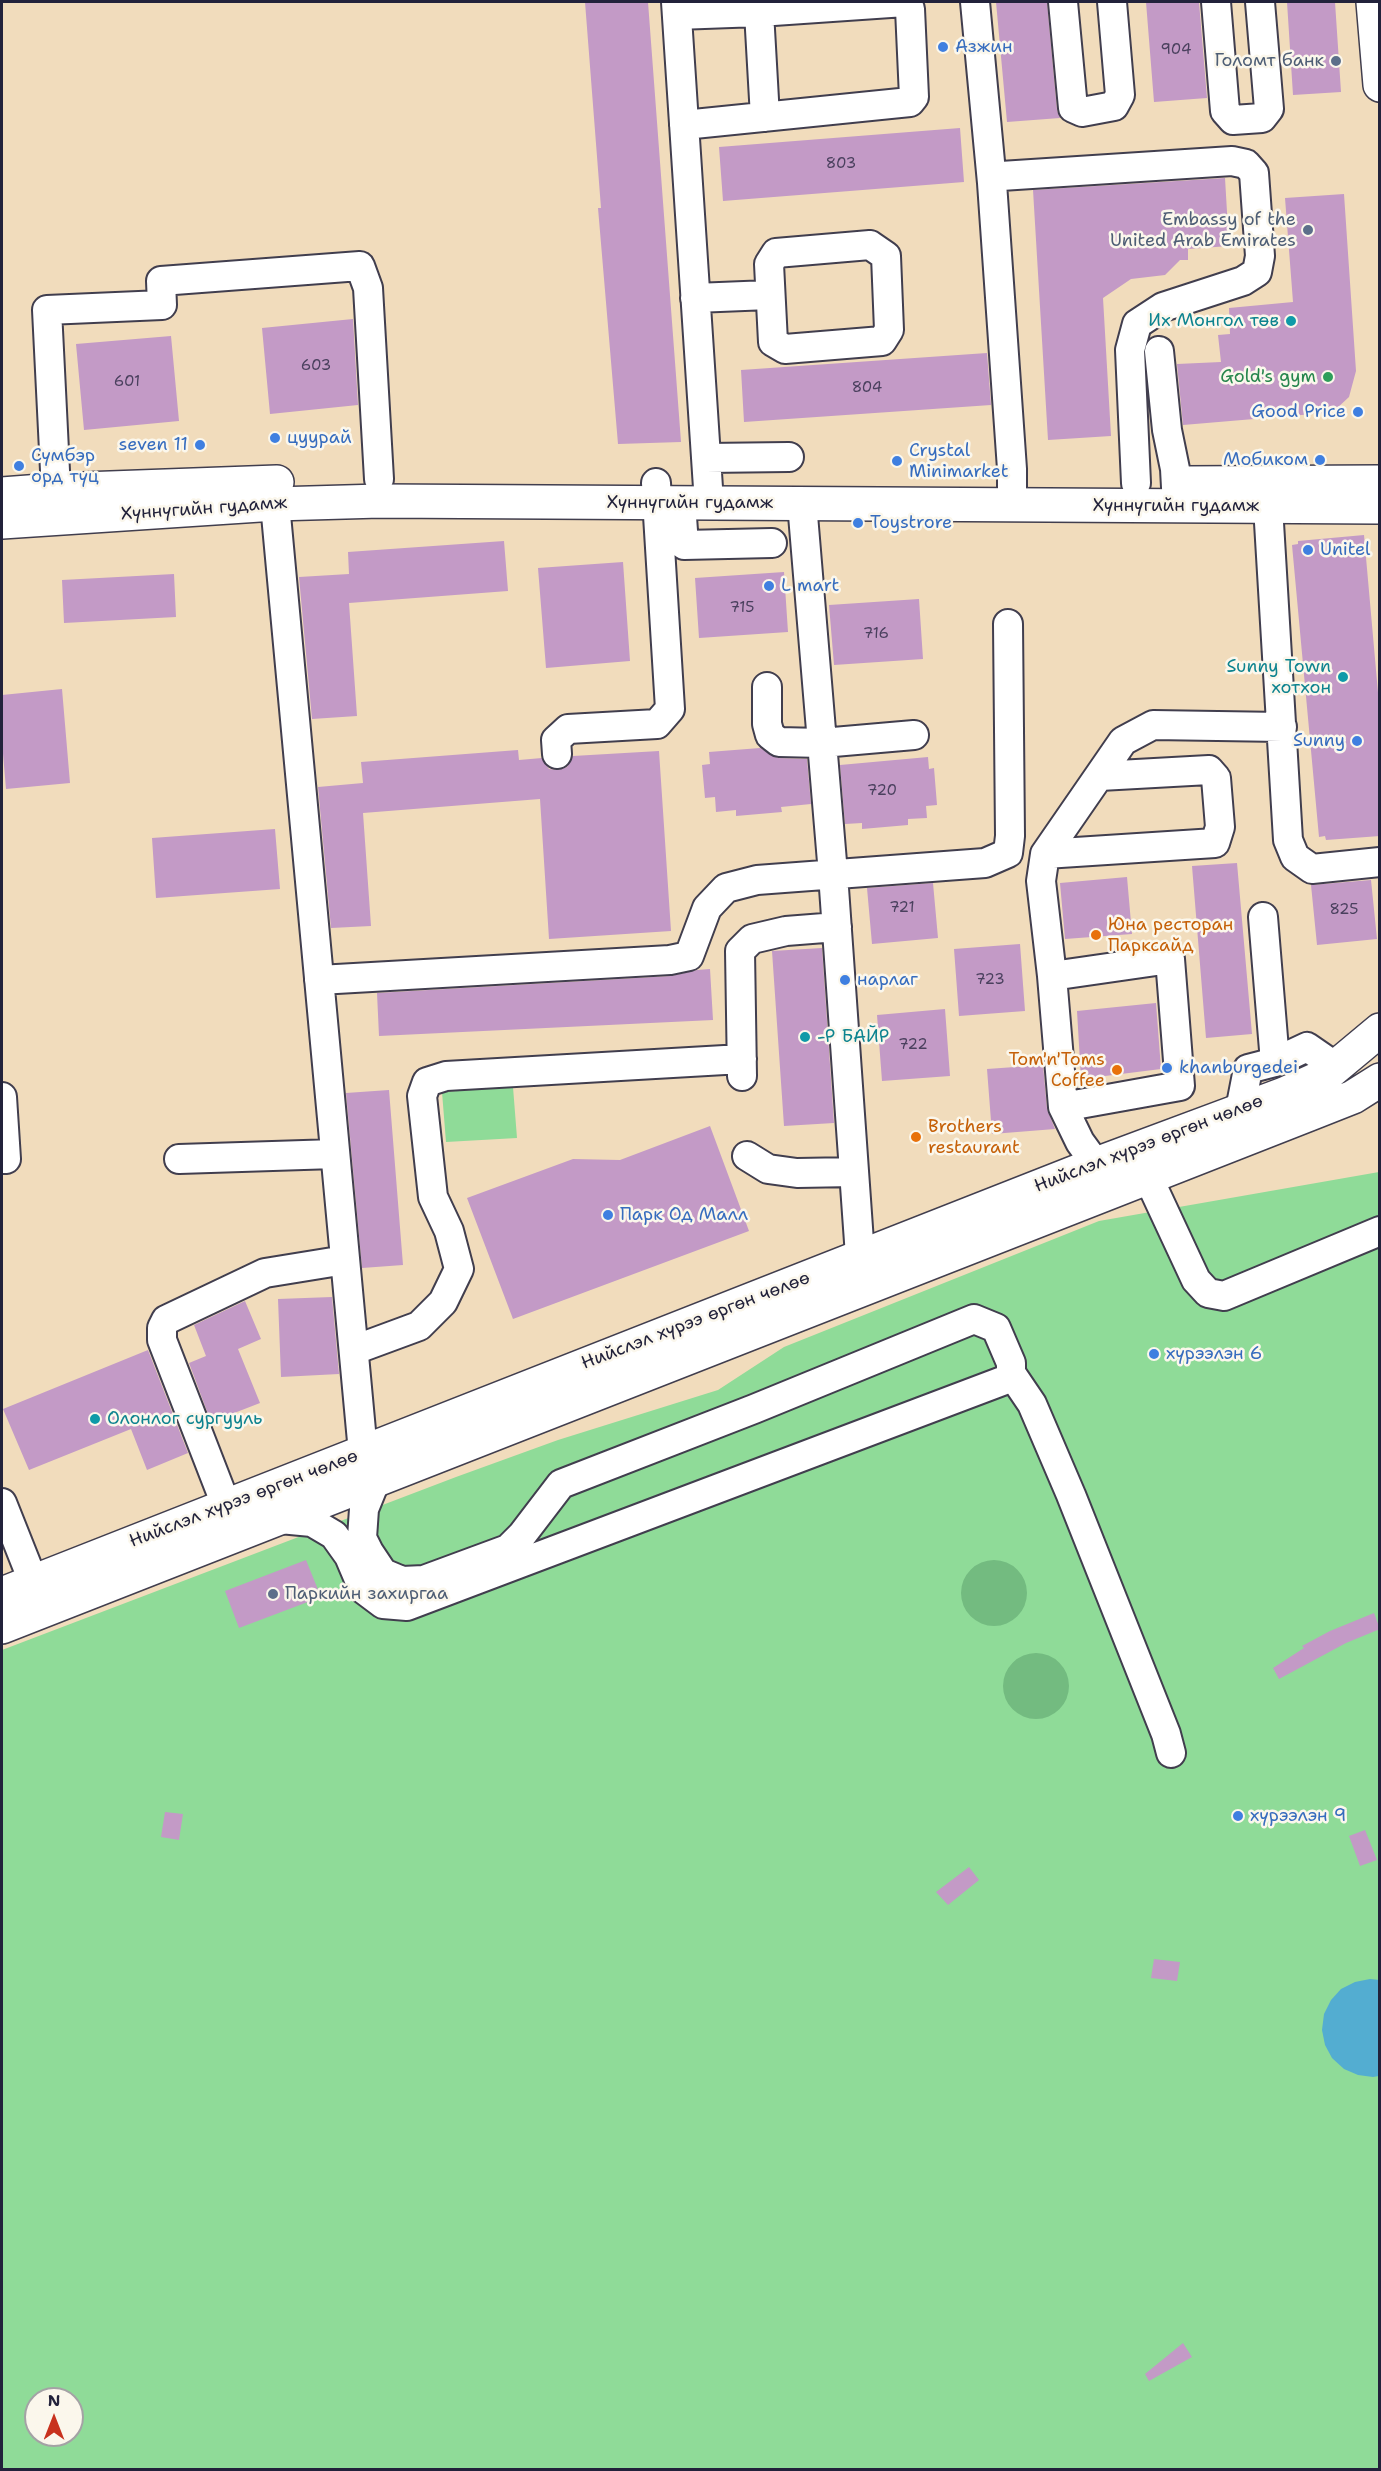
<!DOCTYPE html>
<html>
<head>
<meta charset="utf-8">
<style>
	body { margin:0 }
	#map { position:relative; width:1381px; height:2471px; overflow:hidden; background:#f1dcbc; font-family:"Shantell Sans",sans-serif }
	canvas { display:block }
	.frame { position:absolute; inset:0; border:3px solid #22223b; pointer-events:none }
	.north { position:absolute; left:24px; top:2387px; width:60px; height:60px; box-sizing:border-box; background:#fbf7ec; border:2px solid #a4a2a5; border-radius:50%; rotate:0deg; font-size:16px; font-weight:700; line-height:24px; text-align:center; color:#22223b }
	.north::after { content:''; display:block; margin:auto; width:21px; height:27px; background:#c8321e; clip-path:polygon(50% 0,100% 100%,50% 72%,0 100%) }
</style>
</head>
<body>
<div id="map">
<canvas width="1381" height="2471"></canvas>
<div class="frame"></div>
<div class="north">N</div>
</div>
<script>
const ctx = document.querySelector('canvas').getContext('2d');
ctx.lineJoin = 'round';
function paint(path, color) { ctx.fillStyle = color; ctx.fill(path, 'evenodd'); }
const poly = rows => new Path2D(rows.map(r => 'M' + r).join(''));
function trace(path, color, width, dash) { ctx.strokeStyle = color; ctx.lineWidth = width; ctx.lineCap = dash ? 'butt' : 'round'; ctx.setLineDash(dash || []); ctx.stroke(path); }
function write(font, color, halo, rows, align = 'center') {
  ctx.font = font + ' "Shantell Sans",sans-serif'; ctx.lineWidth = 5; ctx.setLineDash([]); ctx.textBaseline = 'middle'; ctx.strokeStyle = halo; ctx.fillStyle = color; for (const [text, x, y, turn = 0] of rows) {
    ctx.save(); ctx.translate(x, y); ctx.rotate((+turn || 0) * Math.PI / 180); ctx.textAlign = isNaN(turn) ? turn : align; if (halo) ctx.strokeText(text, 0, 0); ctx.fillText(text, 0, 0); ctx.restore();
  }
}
const green = poly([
	[513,1087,517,1138,446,1142,442,1092],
	[1379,1172,1379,2469,2,2470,2,1650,456,1477,558,1440,718,1390,784,1347,1099,1221],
	[36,2399,72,2399,72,2435,36,2435]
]);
const forest = poly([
	'961 1593a33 33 0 1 1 66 0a33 33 0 1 1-66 0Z',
	'1003 1686a33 33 0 1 1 66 0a33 33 0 1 1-66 0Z'
]);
const water = poly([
	[1370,1979,1380,1980,1379,2076,1373,2077,1358,2075,1344,2069,1332,2058,1325,2045,1322,2030,1324,2014,1331,2000,1341,1989,1355,1982]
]);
const building = poly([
	[585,2,648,2,681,442,618,444,598,208,601,208],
	[996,2,1047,2,1057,110,1060,118,1007,122],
	[1146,2,1199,2,1207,98,1154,102],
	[1287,2,1335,2,1341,92,1293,95],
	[960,128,964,182,723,201,719,147],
	[1225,178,1229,246,1188,249,1188,260,1180,260,1165,275,1131,279,1103,298,1111,436,1048,440,1033,190],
	[1344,194,1356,371,1349,397,1335,410,1325,413,1183,425,1177,364,1221,362,1218,335,1230,334,1229,308,1293,302,1285,198],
	[353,319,358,405,270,414,262,328],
	[171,336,179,421,84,430,76,344],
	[987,353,991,405,744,422,741,370],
	[1364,535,1380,715,1380,836,1326,840,1325,836,1319,837,1292,545,1298,544,1298,541],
	[504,541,508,591,349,603,357,716,312,719,299,577,349,574,348,552],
	[623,562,630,661,546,668,538,568],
	[784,572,788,632,699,638,695,578],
	[174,574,176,617,64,623,62,580],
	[919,599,923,659,834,665,829,605],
	[62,689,70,783,6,789,2,742,2,695],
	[760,748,778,758,807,759,811,804,781,807,782,812,736,816,736,810,716,812,715,797,705,798,702,765,710,764,709,752],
	[518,750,519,760,542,758,549,769,558,770,567,767,573,756,659,751,671,931,549,939,540,799,363,813,371,926,331,928,318,787,363,783,361,762],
	[928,757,929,769,934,768,937,805,926,806,927,818,908,819,908,825,862,829,862,823,845,824,840,765],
	[275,829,280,889,156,898,152,838],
	[1237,863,1252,1034,1206,1038,1192,866],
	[1127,877,1132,934,1065,939,1060,883],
	[1371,880,1377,939,1317,945,1311,885],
	[933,883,938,938,872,944,867,888],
	[1020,944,1025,1011,959,1016,954,949],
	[822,948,834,1123,784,1126,772,951],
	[710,969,713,1020,379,1036,377,993,671,976,697,970],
	[1156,1003,1161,1069,1081,1079,1077,1011],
	[945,1009,950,1076,882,1081,877,1015],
	[1043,1065,1047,1109,1055,1129,992,1134,987,1069],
	[389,1090,403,1265,362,1268,346,1093],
	[710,1126,749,1231,513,1319,467,1198,573,1159,620,1160],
	[332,1297,339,1374,281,1377,278,1299],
	[245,1301,261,1339,238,1349,260,1403,211,1422,189,1363,206,1356,194,1325],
	[148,1350,188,1453,147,1470,131,1429,29,1470,3,1409],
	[306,1560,321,1597,239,1628,225,1591],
	[1374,1613,1380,1629,1346,1643,1279,1679,1273,1668,1304,1648,1302,1646,1330,1631],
	[165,1812,183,1814,179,1840,161,1837],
	[1365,1830,1377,1860,1360,1866,1349,1836],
	[969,1867,979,1880,948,1905,936,1892],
	[1154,1959,1180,1962,1177,1981,1151,1978],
	[1183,2343,1192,2357,1149,2381,1145,2374]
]);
const minor = poly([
	[676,2,709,503],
	[975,2,992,183],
	[1063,2,1073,108,1082,112,1114,106,1120,95,1112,2],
	[1216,2,1225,111,1233,120,1262,118,1269,109,1260,2],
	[677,15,759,12],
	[684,125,910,102,914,97,910,9,905,2,759,12,765,117],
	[870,245,886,256,889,330,882,341,785,349,773,342,769,264,776,253,870,245],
	[695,298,769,295],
	[1159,351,1167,430,1175,469,1177,506],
	[706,458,789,457],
	[681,503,684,545,772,543],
	[802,503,833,874,860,1256],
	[275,504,363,1452],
	[1012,505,1012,469,992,183,1001,176,1232,161,1246,164,1254,173,1260,256,1257,272,1243,281,1163,307,1137,324,1130,350,1136,483],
	[1268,506,1288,840,1295,857,1312,869,1380,862],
	[57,511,47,310,162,305,161,281,360,266,368,288,379,479],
	[767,687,767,724,770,735,779,742,822,743,914,735],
	[557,754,556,740,568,729,657,724,670,709,656,483],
	[1045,854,1215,843,1220,827,1216,778,1209,770,1100,776],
	[1263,917,1275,1062],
	[1052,976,1041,881,1045,854,1123,741,1153,725,1282,727],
	[319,980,670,960,689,956,707,908,726,888,757,880,985,863,1008,853,1010,836,1008,624],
	[742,1076,740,951,752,939,786,931,837,927],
	[2,1097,6,1159,2,1159],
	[1063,1107,1180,1086,1170,959,1052,976,1063,1107,1080,1142,1096,1164],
	[1240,1110,1248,1069,1275,1062,1307,1047,1336,1067],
	[747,1156,768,1169,797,1173,854,1172],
	[179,1159,335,1154],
	[1148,1177,1196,1280,1208,1293,1224,1296,1380,1231],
	[354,1350,419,1326,443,1302,459,1269,449,1231,433,1197,422,1096,427,1082,446,1076,742,1059],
	[1011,1373,1032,1404,1071,1495,1166,1734,1171,1753],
	[2,1503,33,1581],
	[226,1505,162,1340,162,1328,166,1320,265,1273,345,1260],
	[280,1519,312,1522,334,1535,349,1556,363,1589,383,1604,407,1606,1005,1380,1011,1373,1011,1363,996,1328,974,1319,754,1409,561,1484,522,1535,508,1549,424,1580,402,1581,383,1573,369,1552,362,1538,364,1509,375,1482]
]);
const major = poly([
	[1373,2,1380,85],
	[1186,483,1380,482],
	[2,494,55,490,277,482],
	[2,522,275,504,380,501,1380,507],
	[2,1594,1096,1164,1284,1094,1326,1075,1380,1030],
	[2,1627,1310,1114,1353,1097,1380,1080]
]);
const markers = [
	[943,47,6,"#3f7fe0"],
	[1336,61,6,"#5c6f8a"],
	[1308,230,6,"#5c6f8a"],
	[1291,321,6,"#0f9aa8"],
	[1328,377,6,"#2e9e5b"],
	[1358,412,6,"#3f7fe0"],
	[275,438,6,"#3f7fe0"],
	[200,445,6,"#3f7fe0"],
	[1320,460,6,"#3f7fe0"],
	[897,461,6,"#3f7fe0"],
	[19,466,6,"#3f7fe0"],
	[858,523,6,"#3f7fe0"],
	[1308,550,6,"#3f7fe0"],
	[769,586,6,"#3f7fe0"],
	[1343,677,6,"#0f9aa8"],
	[1357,741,6,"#3f7fe0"],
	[1096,935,6,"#e8710a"],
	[845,980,6,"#3f7fe0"],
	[805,1037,6,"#0f9aa8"],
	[1167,1068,6,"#3f7fe0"],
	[1117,1070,6,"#e8710a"],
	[916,1137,6,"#e8710a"],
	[608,1215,6,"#3f7fe0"],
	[1154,1354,6,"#3f7fe0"],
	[95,1419,6,"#0f9aa8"],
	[273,1594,6,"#5c6f8a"],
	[1238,1816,6,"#3f7fe0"]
];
const numberNames = [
	["904",1176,50],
	["803",841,164],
	["603",316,366],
	["601",127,382],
	["804",867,388],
	["715",742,608],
	["716",876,634],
	["720",882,791],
	["721",902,908],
	["825",1344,910],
	["723",990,980],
	["722",913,1045]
];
const shopNames = [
	["Азжин",955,47],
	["Good Price",1346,412,"right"],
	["цуурай",287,438],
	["seven 11",188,445,"right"],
	["Crystal",909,451],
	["Minimarket",909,472],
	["Сүмбэр",31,456],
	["орд түц",31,477],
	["Мобиком",1308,460,"right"],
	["Toystrore",870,523],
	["Unitel",1320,550],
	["L mart",781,586],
	["Sunny",1345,741,"right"],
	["нарлаг",857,980],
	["khanburgedei",1179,1068],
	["Парк Од Малл",620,1215],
	["хүрээлэн 6",1166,1354],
	["хүрээлэн 9",1250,1816]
];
const serviceNames = [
	["Голомт банк",1324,61],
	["Embassy of the",1296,220],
	["United Arab Emirates",1296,241],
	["Паркийн захиргаа",285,1594,"left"]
];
const cultureNames = [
	["Их Монгол төв",1279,321],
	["Sunny Town",1331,667],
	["хотхон",1331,688],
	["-Р БАЙР",817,1037,"left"],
	["Олонлог сургууль",107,1419,"left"]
];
const leisureNames = [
	["Gold's gym",1316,377]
];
const streetNames = [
	["Хүннүгийн гудамж",690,503],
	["Хүннүгийн гудамж",1176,506],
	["Хүннүгийн гудамж",204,509,-4],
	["Нийслэл хүрээ өргөн чөлөө",1149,1144,-21],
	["Нийслэл хүрээ өргөн чөлөө",696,1321,-21],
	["Нийслэл хүрээ өргөн чөлөө",244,1499,-21]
];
const foodNames = [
	["Юна ресторан",1108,925],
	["Парксайд",1108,946],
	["Tom'n'Toms",1105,1060,"right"],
	["Coffee",1105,1081,"right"],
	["Brothers",928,1127],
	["restaurant",928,1148]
];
paint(green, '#8fdb98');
paint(forest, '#73bb80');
paint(water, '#53add1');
paint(building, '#c39ac6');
trace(minor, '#413e4e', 32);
trace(major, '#413e4e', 36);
trace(minor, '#fff', 28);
trace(major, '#fff', 33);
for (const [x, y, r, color] of markers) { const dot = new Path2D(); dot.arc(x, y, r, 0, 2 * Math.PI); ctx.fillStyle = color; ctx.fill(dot); trace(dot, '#fbf7ec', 2); }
write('15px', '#4a405e', null, numberNames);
write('18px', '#366cbe', '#fbf7ec', shopNames, 'left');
write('18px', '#4e5e75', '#fbf7ec', serviceNames, 'right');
write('18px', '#0d838f', '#fbf7ec', cultureNames, 'right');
write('18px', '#27864d', '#fbf7ec', leisureNames, 'right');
write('18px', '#22223b', '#fbf7ec', streetNames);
write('18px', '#c56008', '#fbf7ec', foodNames, 'left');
</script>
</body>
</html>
